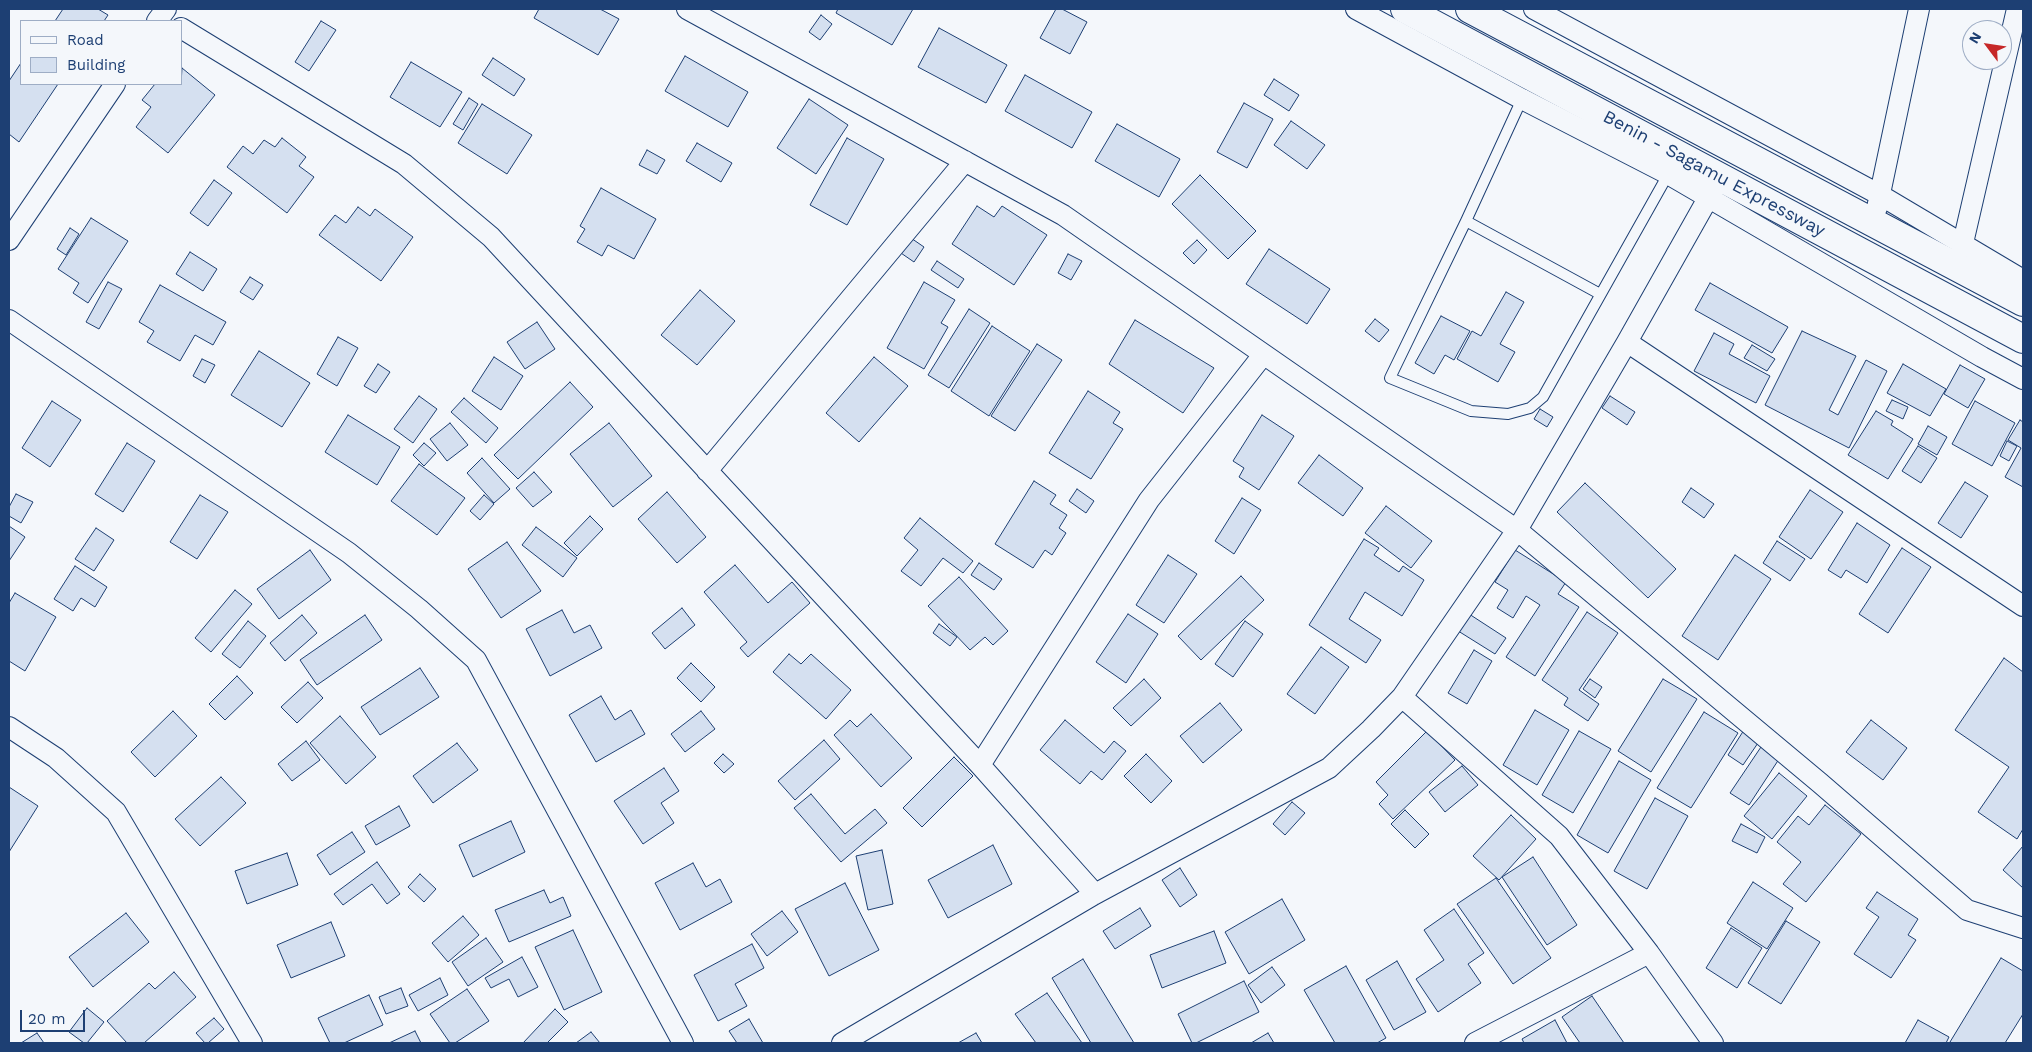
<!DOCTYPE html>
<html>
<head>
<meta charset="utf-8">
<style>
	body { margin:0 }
	#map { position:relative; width:2032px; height:1052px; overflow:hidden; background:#f4f7fb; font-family:"Work Sans",sans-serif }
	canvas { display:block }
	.frame { position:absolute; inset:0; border:10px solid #1d3f73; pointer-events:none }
	.legend { position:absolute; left:20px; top:20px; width:162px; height:65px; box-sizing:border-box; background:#f4f7fb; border:1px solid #9eadc5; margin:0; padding:6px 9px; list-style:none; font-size:15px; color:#1d3f73 }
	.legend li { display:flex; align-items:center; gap:10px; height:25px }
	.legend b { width:25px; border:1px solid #9eadc5 }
	.north { position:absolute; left:1962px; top:20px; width:50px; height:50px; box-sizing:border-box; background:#f4f7fb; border:1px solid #9eadc5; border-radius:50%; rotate:301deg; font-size:14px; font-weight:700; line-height:20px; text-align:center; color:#1d3f73 }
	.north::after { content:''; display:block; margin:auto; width:18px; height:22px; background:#c62828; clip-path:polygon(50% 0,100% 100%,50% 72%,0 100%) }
	.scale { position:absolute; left:20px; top:1010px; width:65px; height:22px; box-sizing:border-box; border:2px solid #1d3f73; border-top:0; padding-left:6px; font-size:15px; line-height:18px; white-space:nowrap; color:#1d3f73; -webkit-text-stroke:4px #f4f7fb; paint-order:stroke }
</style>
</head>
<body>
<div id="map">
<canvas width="2032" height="1052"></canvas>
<div class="frame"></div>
<ul class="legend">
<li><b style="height:6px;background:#f4f7fb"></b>Road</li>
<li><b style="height:14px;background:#d5e0f0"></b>Building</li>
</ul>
<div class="north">N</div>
<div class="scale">20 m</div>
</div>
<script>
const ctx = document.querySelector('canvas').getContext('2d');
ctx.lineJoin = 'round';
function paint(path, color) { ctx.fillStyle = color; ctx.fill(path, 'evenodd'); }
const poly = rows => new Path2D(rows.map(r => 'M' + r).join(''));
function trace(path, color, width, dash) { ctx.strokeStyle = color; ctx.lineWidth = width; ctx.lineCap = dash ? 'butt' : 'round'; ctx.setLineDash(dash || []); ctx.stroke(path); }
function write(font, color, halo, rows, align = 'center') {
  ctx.font = font + ' "Work Sans",sans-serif'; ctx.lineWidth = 4; ctx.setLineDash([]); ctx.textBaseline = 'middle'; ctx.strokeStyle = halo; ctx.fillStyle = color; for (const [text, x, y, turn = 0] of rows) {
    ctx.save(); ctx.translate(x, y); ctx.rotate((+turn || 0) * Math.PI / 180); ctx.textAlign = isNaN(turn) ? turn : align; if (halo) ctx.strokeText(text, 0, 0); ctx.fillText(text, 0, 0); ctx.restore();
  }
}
const building = poly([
	[63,9,98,9,108,15,104,21,55,21,63,9],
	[539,9,600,9,619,19,598,55,534,18,539,9],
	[838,9,913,9,892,45,836,13,838,9],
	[1056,9,1062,9,1087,22,1070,54,1040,38,1056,9],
	[821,15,832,24,820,40,809,32,821,15],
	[321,21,336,30,309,71,295,62,321,21],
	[939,28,1007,65,986,103,918,67,939,28],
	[685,56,748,92,728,127,665,91,685,56],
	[493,58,525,79,514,96,482,75,493,58],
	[411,62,462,92,440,127,390,97,411,62],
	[21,63,21,84,58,84,19,142,9,134,9,81,21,63],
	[182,68,215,95,168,153,136,127,151,107,142,100,155,84,181,84,182,68],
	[1025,75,1092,112,1072,148,1005,111,1025,75],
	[1274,79,1299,95,1289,111,1264,95,1274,79],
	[469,98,478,104,463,130,453,124,469,98],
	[809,99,848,125,816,174,777,148,809,99],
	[1244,103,1273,119,1247,168,1217,152,1244,103],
	[482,104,532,135,507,174,458,143,482,104],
	[1291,121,1325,145,1307,169,1274,145,1291,121],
	[1117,124,1180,159,1159,197,1095,161,1117,124],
	[282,138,306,157,299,166,314,177,287,213,227,167,243,146,253,154,264,140,275,147,282,138],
	[847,138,884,159,847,225,810,205,847,138],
	[697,143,732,163,721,182,686,161,697,143],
	[647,150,665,160,657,174,639,165,647,150],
	[1200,175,1256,231,1228,259,1172,204,1200,175],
	[214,180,232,193,208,226,190,213,214,180],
	[601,188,656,219,634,259,608,245,602,256,577,242,585,229,580,226,601,188],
	[977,206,994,217,1002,206,1047,235,1014,285,952,244,977,206],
	[358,207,370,216,375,209,413,237,381,281,319,235,335,215,346,223,358,207],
	[91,218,128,241,88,303,73,293,79,283,58,269,91,218],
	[70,228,79,234,66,255,57,249,70,228],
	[908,236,924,247,914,262,898,251,908,236],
	[1197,240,1207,250,1194,264,1183,253,1197,240],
	[1269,249,1330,289,1307,324,1246,284,1269,249],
	[190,252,217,269,203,291,176,274,190,252],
	[1068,254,1082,261,1071,280,1058,273,1068,254],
	[937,261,964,279,958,288,931,270,937,261],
	[250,277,263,285,253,300,240,292,250,277],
	[108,282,122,289,99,329,86,322,108,282],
	[924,282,955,300,941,323,948,327,924,369,887,348,924,282],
	[1710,283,1788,327,1772,353,1695,310,1710,283],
	[160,285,226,322,213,345,195,335,180,361,147,342,154,331,139,322,160,285],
	[700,290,735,321,697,365,661,335,700,290],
	[1506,292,1524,302,1500,344,1515,352,1498,382,1457,359,1472,331,1481,336,1506,292],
	[969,309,990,323,949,388,928,375,969,309],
	[1441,316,1470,331,1454,360,1445,355,1434,374,1415,363,1441,316],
	[1375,319,1389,330,1379,342,1365,331,1375,319],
	[1135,320,1214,368,1183,413,1109,364,1135,320],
	[537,322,555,349,525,369,507,342,537,322],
	[992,326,1030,351,989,416,951,391,992,326],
	[1802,331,1856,356,1829,410,1838,415,1866,360,1887,371,1849,448,1765,405,1802,331],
	[1714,333,1734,344,1729,354,1770,376,1756,403,1694,371,1714,333],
	[338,337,358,348,337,386,317,374,338,337],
	[1037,344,1062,360,1015,431,991,416,1037,344],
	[1752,345,1775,359,1767,371,1744,358,1752,345],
	[259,351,310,383,282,427,231,395,259,351],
	[494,357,523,376,501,410,472,391,494,357],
	[874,357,908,386,859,442,826,413,874,357],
	[202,359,215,365,205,383,193,376,202,359],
	[378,364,390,372,376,393,364,386,378,364],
	[1903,364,1946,389,1930,416,1887,393,1903,364],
	[1960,365,1985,379,1968,408,1944,394,1960,365],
	[570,382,593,407,518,479,494,455,570,382],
	[1088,391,1120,412,1113,423,1123,429,1091,479,1049,453,1088,391],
	[419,396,437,409,413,443,394,429,419,396],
	[1610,396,1635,412,1627,425,1602,408,1610,396],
	[464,398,498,428,486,443,451,412,464,398],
	[1892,400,1908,407,1903,419,1886,411,1892,400],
	[52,401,81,420,50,467,22,448,52,401],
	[1975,401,2015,423,1992,466,1952,444,1975,401],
	[1540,409,1553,417,1547,427,1534,419,1540,409],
	[1876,411,1893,421,1891,425,1913,439,1888,479,1848,455,1876,411],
	[348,415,400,447,377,485,325,452,348,415],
	[1262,415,1294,436,1259,490,1239,477,1244,468,1233,461,1262,415],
	[2020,420,2023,422,2023,487,2005,477,2021,448,2008,440,2020,420],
	[450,423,468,445,447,461,430,439,450,423],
	[609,423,652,476,613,507,570,454,609,423],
	[1928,426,1947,437,1937,455,1918,444,1928,426],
	[2007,441,2017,446,2009,461,2000,456,2007,441],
	[127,443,155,461,123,512,95,494,127,443],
	[424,443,436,453,424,466,413,455,424,443],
	[1918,446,1937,458,1921,483,1902,471,1918,446],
	[1319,455,1363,488,1343,516,1298,483,1319,455],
	[482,458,510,489,494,503,467,473,482,458],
	[419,464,465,498,437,535,391,501,419,464],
	[534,472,552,492,533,507,516,488,534,472],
	[1034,481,1056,495,1050,504,1067,515,1059,528,1066,533,1052,555,1045,550,1033,568,995,544,1034,481],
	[1965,482,1988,496,1961,538,1938,523,1965,482],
	[1585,483,1676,569,1648,598,1557,512,1585,483],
	[1691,488,1714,504,1704,518,1682,502,1691,488],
	[1077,489,1094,501,1086,513,1069,501,1077,489],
	[1810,490,1843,512,1811,559,1779,537,1810,490],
	[667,492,706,537,677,563,638,519,667,492],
	[16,494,33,502,21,523,9,516,9,507,16,494],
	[200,495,228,512,197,559,170,542,200,495],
	[484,495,494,504,480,520,470,511,484,495],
	[1242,498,1261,510,1234,554,1215,541,1242,498],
	[1386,506,1432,541,1411,568,1365,533,1386,506],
	[590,516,603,529,577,556,564,543,590,516],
	[920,518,973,561,963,573,943,558,921,586,901,571,918,550,904,538,920,518],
	[1857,523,1890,545,1867,583,1846,570,1841,578,1828,570,1857,523],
	[9,526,25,537,9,561,9,526],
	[536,527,577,558,563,577,522,545,536,527],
	[96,528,114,540,94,571,75,559,96,528],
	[1364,539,1379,548,1374,555,1399,572,1403,566,1424,580,1402,616,1365,592,1349,619,1381,640,1366,663,1309,625,1364,539],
	[1777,541,1805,559,1790,581,1763,563,1777,541],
	[507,542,541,591,501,618,468,569,507,542],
	[1902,548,1931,567,1888,633,1859,614,1902,548],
	[310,550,331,580,279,619,257,589,310,550],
	[1515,550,1566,582,1558,594,1579,607,1535,676,1506,657,1540,605,1526,596,1513,618,1497,608,1508,590,1495,582,1515,550],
	[1168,555,1197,574,1164,623,1136,605,1168,555],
	[1735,555,1771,579,1718,660,1682,636,1735,555],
	[979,563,1002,579,994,590,971,575,979,563],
	[735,565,768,603,792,582,810,603,748,657,740,648,747,642,704,592,735,565],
	[75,566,107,587,95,607,81,598,73,611,54,599,75,566],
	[1241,576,1264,600,1201,660,1178,636,1241,576],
	[959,577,1008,631,993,645,985,637,970,650,928,606,959,577],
	[235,590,252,604,211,652,195,638,235,590],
	[15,593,56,617,25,671,9,661,9,603,15,593],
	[682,608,695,625,665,649,652,633,682,608],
	[562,610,574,633,590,625,602,648,550,676,526,629,562,610],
	[1466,612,1506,638,1495,654,1455,629,1466,612],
	[1587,612,1618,633,1579,690,1599,704,1588,721,1564,705,1568,698,1542,680,1587,612],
	[1128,614,1158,634,1126,683,1096,662,1128,614],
	[302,615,317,633,285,661,270,643,302,615],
	[365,615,382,640,317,685,300,660,365,615],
	[248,621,266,636,240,668,222,654,248,621],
	[1245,621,1263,634,1233,677,1215,664,1245,621],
	[939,624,957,637,950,646,933,633,939,624],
	[1321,647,1349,667,1315,714,1287,694,1321,647],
	[1474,650,1492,661,1467,704,1448,693,1474,650],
	[789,654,801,664,811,654,851,690,826,719,773,672,789,654],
	[2004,658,2023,672,2023,829,2017,839,1978,812,2009,767,1955,730,2004,658],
	[691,663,715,687,701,702,677,678,691,663],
	[420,668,439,697,380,735,361,707,420,668],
	[237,676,253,693,225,720,209,704,237,676],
	[1144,679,1161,698,1131,726,1113,708,1144,679],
	[1590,679,1602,687,1595,698,1583,689,1590,679],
	[1663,679,1697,699,1651,772,1618,751,1663,679],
	[308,682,323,698,297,723,281,707,308,682],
	[601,696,615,720,631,710,645,734,596,762,569,715,601,696],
	[1220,703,1242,730,1203,763,1180,736,1220,703],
	[1535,710,1569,730,1537,785,1503,765,1535,710],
	[173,711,197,736,155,777,131,752,173,711],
	[701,711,715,729,685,752,671,734,701,711],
	[1704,712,1738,733,1691,808,1657,788,1704,712],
	[871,714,912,758,881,787,834,735,850,720,857,727,871,714],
	[340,716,376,757,346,784,310,743,340,716],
	[1065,720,1104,753,1114,741,1126,751,1102,780,1091,771,1080,784,1040,750,1065,720],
	[1871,720,1907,748,1883,780,1846,752,1871,720],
	[1744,730,1760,740,1743,765,1728,755,1744,730],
	[1427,731,1455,760,1393,819,1379,804,1388,795,1376,782,1427,731],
	[1579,731,1611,749,1573,813,1542,795,1579,731],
	[824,740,840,759,795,800,778,781,824,740],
	[306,741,320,760,292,781,278,764,306,741],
	[457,743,478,770,433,803,413,776,457,743],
	[1763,744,1781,756,1749,805,1730,793,1763,744],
	[723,754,734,764,724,773,714,763,723,754],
	[1146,754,1172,781,1151,803,1124,776,1146,754],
	[954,757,973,776,922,827,903,808,954,757],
	[1619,761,1651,780,1608,853,1577,835,1619,761],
	[1462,766,1478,785,1445,812,1429,792,1462,766],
	[664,768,679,791,661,803,674,823,643,844,614,801,664,768],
	[1779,773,1807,796,1772,839,1744,816,1779,773],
	[221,777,246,803,200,846,175,819,221,777],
	[9,787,38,806,9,852,9,787],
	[811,794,845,834,875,809,887,823,841,862,794,808,811,794],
	[1655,798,1688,816,1647,889,1614,871,1655,798],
	[1292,802,1305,813,1285,835,1273,824,1292,802],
	[1825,805,1861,834,1806,902,1783,884,1801,862,1777,842,1798,816,1809,825,1825,805],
	[399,806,410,826,376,845,365,826,399,806],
	[1405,810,1429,834,1415,848,1391,824,1405,810],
	[1511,815,1536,839,1499,880,1473,856,1511,815],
	[511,821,525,852,473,877,459,845,511,821],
	[1741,824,1765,837,1757,853,1732,841,1741,824],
	[352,832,365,852,330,875,317,855,352,832],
	[993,845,1012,884,948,918,928,880,993,845],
	[2023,846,2023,888,2003,870,2023,846],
	[882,850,893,904,868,910,856,856,882,850],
	[287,853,298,885,247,904,235,871,287,853],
	[1533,857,1577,925,1547,945,1502,877,1533,857],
	[377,862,400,894,387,904,372,884,343,905,334,894,377,862],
	[693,863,706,887,720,879,732,902,680,930,655,883,693,863],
	[1180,868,1197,895,1180,907,1162,880,1180,868],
	[420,874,436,889,424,902,408,887,420,874],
	[1496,878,1551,958,1513,984,1457,904,1496,878],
	[1753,882,1793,908,1767,949,1727,923,1753,882],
	[845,883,879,950,829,976,795,909,845,883],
	[544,890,550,903,563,897,571,916,509,942,495,910,544,890],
	[1877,892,1918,919,1908,935,1916,940,1891,978,1854,954,1879,917,1866,908,1877,892],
	[1282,899,1305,940,1249,974,1225,932,1282,899],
	[1140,908,1151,926,1115,949,1103,931,1140,908],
	[1454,909,1484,953,1468,964,1481,983,1438,1012,1416,979,1444,960,1424,930,1454,909],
	[782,911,798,932,767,956,751,934,782,911],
	[126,913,149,942,93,987,69,957,126,913],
	[463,916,479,935,448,962,432,943,463,916],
	[1786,921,1820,942,1781,1004,1748,983,1786,921],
	[331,922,345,956,291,978,277,945,331,922],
	[1731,928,1762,948,1737,988,1706,968,1731,928],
	[573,930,602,992,564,1010,535,947,573,930],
	[1214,931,1226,963,1162,988,1150,955,1214,931],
	[486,938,503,962,468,986,452,962,486,938],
	[752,944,764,968,735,984,747,1006,718,1021,694,975,752,944],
	[522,957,538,987,518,997,509,979,491,988,485,978,522,957],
	[2001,958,2023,971,2023,1014,2005,1043,1953,1043,1950,1042,2001,958],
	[1083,959,1134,1043,1091,1043,1052,978,1083,959],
	[1397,961,1426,1012,1394,1030,1366,980,1397,961],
	[1346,966,1386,1038,1377,1043,1335,1043,1304,990,1346,966],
	[1272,967,1285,985,1261,1003,1248,985,1272,967],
	[174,972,196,997,144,1043,127,1043,107,1021,149,983,155,989,174,972],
	[440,978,448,995,418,1011,409,995,440,978],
	[1244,981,1259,1012,1196,1043,1192,1043,1178,1014,1244,981],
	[401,988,408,1006,386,1014,379,997,401,988],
	[467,989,489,1021,455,1043,450,1043,430,1014,467,989],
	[1047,993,1082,1043,1036,1043,1015,1014,1047,993],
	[369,995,383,1025,344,1043,330,1043,318,1018,369,995],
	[1592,996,1624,1043,1580,1043,1562,1017,1592,996],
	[87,1008,104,1022,87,1043,84,1043,69,1032,87,1008],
	[555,1009,568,1022,548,1042,549,1043,523,1043,555,1009],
	[214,1018,224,1029,208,1043,205,1043,196,1033,214,1018],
	[749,1019,763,1043,737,1043,729,1031,749,1019],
	[1555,1020,1567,1043,1524,1043,1522,1039,1555,1020],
	[1918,1020,1949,1037,1946,1043,1905,1043,1918,1020],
	[415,1031,421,1043,389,1043,415,1031],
	[591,1032,600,1043,576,1043,591,1032],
	[37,1033,44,1043,21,1043,37,1033],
	[976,1033,982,1043,958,1043,976,1033],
	[1268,1033,1274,1043,1251,1043,1268,1033]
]);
const service = poly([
	[1522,99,1466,221,1390,378,1471,411,1508,414,1530,408,1543,397,1670,171],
	[1466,221,1600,294]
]);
const minor = poly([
	[687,9,1063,215,1517,530,1820,783,1967,910,2023,928],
	[1356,9,1522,99,1668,174,1982,357,2023,379],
	[1534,9,1880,195,2023,280],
	[157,21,166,9],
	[181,28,404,164,491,237,980,765,1095,894],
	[1877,208,1919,9],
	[9,240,115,84],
	[1960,256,2017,9],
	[9,320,349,553,419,609,476,660,683,1043],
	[1627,342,2023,606],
	[707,471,965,161],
	[1402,697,1559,836,1649,953,1713,1043],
	[9,727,56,758,116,812,252,1043],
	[980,765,1149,500,1263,355],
	[842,1043,1095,894,1329,768,1371,729,1402,697,1517,530,1627,342,1720,177],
	[1475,1043,1649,953]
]);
const trunk = poly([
	[1405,9,2023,339],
	[1470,9,2023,302]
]);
const streetNames = [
	["Benin - Sagamu Expressway",1714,174,28]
];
paint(building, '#d5e0f0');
trace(building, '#1d3f73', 1);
trace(service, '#1d3f73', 12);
trace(minor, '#1d3f73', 22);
trace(trunk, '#1d3f73', 30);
trace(service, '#f4f7fb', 10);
trace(minor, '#f4f7fb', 20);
trace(trunk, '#f4f7fb', 28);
write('18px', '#1d3f73', '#f4f7fb', streetNames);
</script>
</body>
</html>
